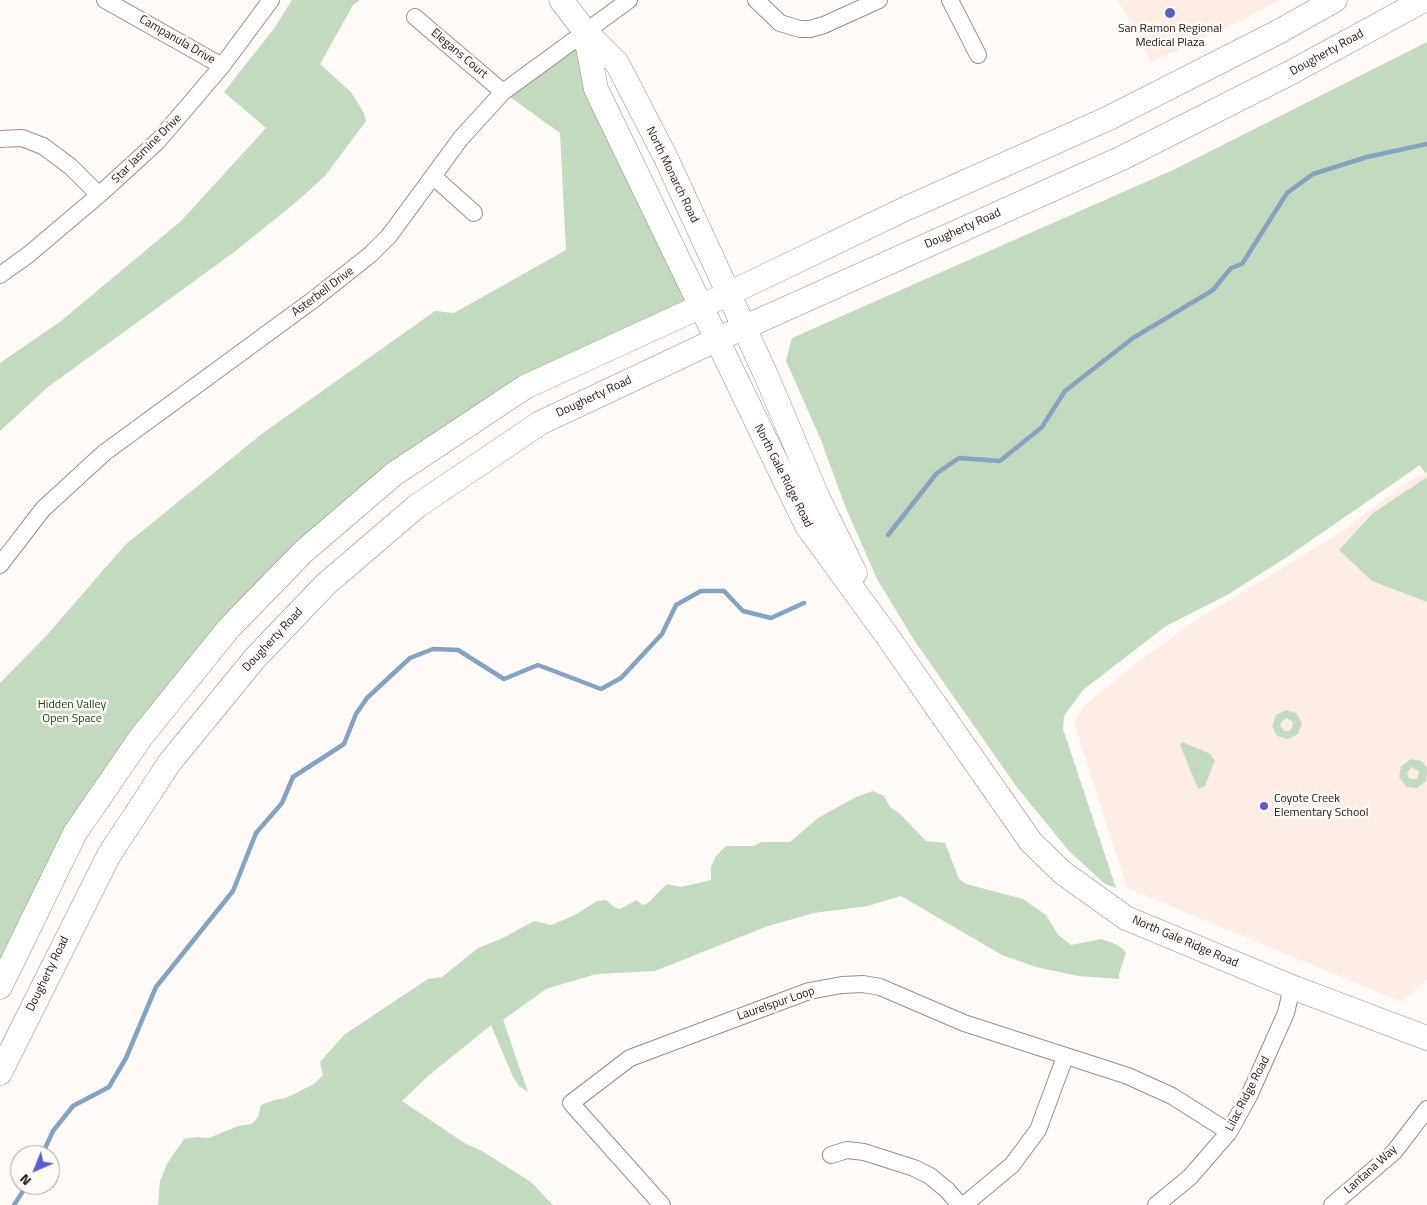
<!DOCTYPE html>
<html>
<head>
<meta charset="utf-8">
<style>
	body { margin:0 }
	#map { position:relative; width:1427px; height:1205px; overflow:hidden; background:#fefaf8; font-family:"Titillium Web",sans-serif }
	canvas { display:block }
	.north { position:absolute; left:10px; top:1145px; width:50px; height:50px; box-sizing:border-box; background:#fefaf8; border:1px solid #a5a09d; border-radius:50%; rotate:224deg; font-size:14px; font-weight:700; line-height:20px; text-align:center; color:#1f1815 }
	.north::after { content:''; display:block; margin:auto; width:18px; height:22px; background:#5a5cd3; clip-path:polygon(50% 0,100% 100%,50% 72%,0 100%) }
</style>
</head>
<body>
<div id="map">
<canvas width="1427" height="1205"></canvas>
<div class="north">N</div>
</div>
<script>
const ctx = document.querySelector('canvas').getContext('2d');
ctx.lineJoin = 'round';
function paint(path, color) { ctx.fillStyle = color; ctx.fill(path, 'evenodd'); }
const poly = rows => new Path2D(rows.map(r => 'M' + r).join(''));
function trace(path, color, width, dash) { ctx.strokeStyle = color; ctx.lineWidth = width; ctx.lineCap = dash ? 'butt' : 'round'; ctx.setLineDash(dash || []); ctx.stroke(path); }
function write(font, color, halo, rows, align = 'center') {
  ctx.font = font + ' "Titillium Web",sans-serif'; ctx.lineWidth = 5; ctx.setLineDash([]); ctx.textBaseline = 'middle'; ctx.strokeStyle = halo; ctx.fillStyle = color; for (const [text, x, y, turn = 0] of rows) {
    ctx.save(); ctx.translate(x, y); ctx.rotate((+turn || 0) * Math.PI / 180); ctx.textAlign = isNaN(turn) ? turn : align; if (halo) ctx.strokeText(text, 0, 0); ctx.fillText(text, 0, 0); ctx.restore();
  }
}
const built = poly([
	[1118,0,1279,0,1245,19,1151,62]
]);
const education = poly([
	[1427,472,1427,979,1402,1002,1127,888,1074,723,1082,708,1140,660,1198,619,1335,536,1408,482]
]);
const green = poly([
	[292,0,360,0,353,5,320,64,351,92,364,113,366,121,325,176,295,203,233,253,48,387,0,431,0,363,61,321,181,221,266,128,224,92,275,27],
	[585,31,596,89,702,306,525,387,303,552,141,737,0,987,0,683,47,635,125,545,263,433,435,311,454,313,566,250,560,133,503,92],
	[1427,42,1427,472,1425,473,1420,465,1287,557,1227,595,1166,626,1083,690,1064,716,1063,729,1116,888,1105,884,1069,851,1016,786,914,640,877,579,845,506,821,440,786,361,792,338,1173,170],
	[1427,477,1427,602,1372,581,1339,550,1373,513],
	[1286,710,1296,713,1302,723,1298,734,1288,739,1277,736,1272,726,1276,715],
	[1286,718,1293,722,1292,728,1289,731,1285,731,1280,726,1281,722],
	[1182,742,1209,753,1215,760,1205,786,1198,789,1180,745],
	[1411,759,1422,761,1427,768,1426,781,1417,788,1407,787,1399,777,1401,766],
	[1411,767,1419,771,1417,779,1410,779,1408,776,1407,773],
	[873,791,884,796,890,807,899,813,926,841,945,843,959,879,966,884,1023,899,1046,915,1058,935,1071,945,1101,939,1113,943,1123,949,1126,953,1119,974,1119,979,1078,976,1036,967,1002,955,901,896,868,906,814,913,768,926,655,971,596,974,546,989,503,1020,528,1092,519,1086,513,1077,491,1025,427,1077,402,1101,466,1144,482,1151,531,1182,553,1205,158,1205,160,1181,167,1164,184,1139,196,1137,209,1138,238,1126,252,1124,258,1117,261,1105,274,1100,286,1098,314,1084,323,1075,320,1062,344,1035,428,979,442,977,478,948,503,938,534,921,551,925,575,915,597,901,606,900,614,907,620,909,637,900,642,905,648,903,667,884,681,887,711,880,711,867,716,856,726,846,753,846,762,842,790,842,818,818,856,797]
]);
const stream = poly([
	[888,535,937,473,959,458,1000,461,1042,427,1065,391,1133,338,1213,290,1231,268,1242,264,1287,193,1313,174,1367,157,1427,144],
	[42,1155,53,1131,73,1106,109,1087,126,1058,156,987,233,891,256,833,282,803,293,777,344,744,356,714,367,698,410,658,433,649,458,650,504,679,538,665,601,689,621,678,662,634,676,605,701,591,724,591,743,611,771,618,804,603],
	[14,1205,27,1185]
]);
const street = poly([
	[105,0,222,66],
	[756,0,780,23,800,29,810,29,824,25,879,0],
	[950,0,978,55],
	[415,17,503,92],
	[0,139,22,138,43,146,71,167,99,195],
	[434,177,474,213],
	[0,275,28,255,99,195,158,141,222,66,271,0],
	[0,565,43,509,104,453,313,300,371,254,389,236,461,138,503,92,629,0],
	[831,1155,847,1150,864,1152,914,1168,930,1176,947,1190,960,1205],
	[662,1205,571,1103,630,1058,809,991,842,985,863,984,880,987,964,1023,1128,1076,1172,1096,1229,1132],
	[964,1205,1012,1165,1038,1130,1065,1057],
	[1156,1205,1190,1177,1229,1132,1249,1096,1286,1013,1292,987],
	[1332,1205,1394,1152,1427,1109]
]);
const secondary = poly([
	[561,0,585,31,617,63,666,158,766,375,817,496,855,573],
	[585,31,596,89,807,526,885,633,1031,842,1063,873,1126,918,1292,987,1427,1038],
	[0,987,75,833,141,737,229,628,303,552,394,474,525,387,728,294,907,208,1109,118,1278,32,1335,0],
	[0,1073,109,855,170,762,256,657,326,584,417,506,540,423,716,340,1122,158,1290,73,1424,0]
]);
const markers = [
	[1170,13,6,"#5a5cd3"],
	[1264,806,5,"#5a5cd3"]
];
const poiNames = [
	["San Ramon Regional",1170,29],
	["Medical Plaza",1170,43],
	["Coyote Creek",1274,799,"left"],
	["Elementary School",1274,813,"left"]
];
const streetNames = [
	["Campanula Drive",177,40,30],
	["Dougherty Road",1327,53,-29],
	["Elegans Court",459,54,40],
	["Star Jasmine Drive",147,149,-45],
	["North Monarch Road",672,175,64],
	["Dougherty Road",963,229,-24],
	["Asterbell Drive",323,292,-37],
	["Dougherty Road",594,397,-25],
	["North Gale Ridge Road",783,476,63],
	["Dougherty Road",273,640,-47],
	["North Gale Ridge Road",1185,942,23],
	["Dougherty Road",48,974,-64],
	["Laurelspur Loop",776,1004,-19],
	["Lilac Ridge Road",1248,1094,-63],
	["Lantana Way",1371,1170,-42]
];
const parkNames = [
	["Hidden Valley",72,705],
	["Open Space",72,719]
];
paint(built, '#fdede5');
paint(education, '#fceee7');
paint(green, '#c3d9c0');
trace(stream, '#87a2bd', 4.5);
trace(street, '#9e8c84', 18);
trace(secondary, '#9e8c84', 25);
trace(street, '#fff', 16);
trace(secondary, '#fff', 24);
for (const [x, y, r, color] of markers) { const dot = new Path2D(); dot.arc(x, y, r, 0, 2 * Math.PI); ctx.fillStyle = color; ctx.fill(dot); trace(dot, '#fefaf8', 2); }
write('12px', '#1f1815', '#fefaf8', poiNames);
write('12px', '#1f1815', '#fefaf8', streetNames);
write('12px', '#20461c', '#fefaf8', parkNames);
</script>
</body>
</html>
